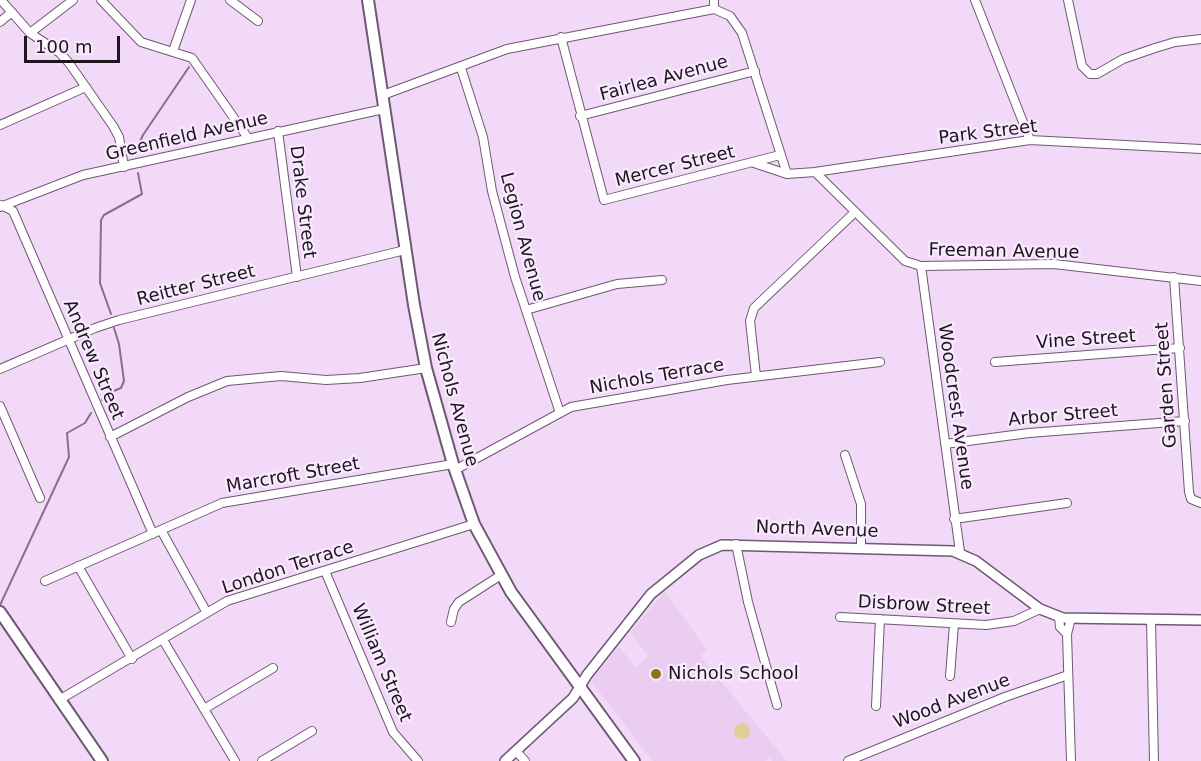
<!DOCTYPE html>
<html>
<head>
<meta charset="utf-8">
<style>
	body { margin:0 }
	#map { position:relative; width:1201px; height:761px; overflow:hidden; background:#f2d9f7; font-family:"DejaVu Sans",sans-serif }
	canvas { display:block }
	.scale { position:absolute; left:24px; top:36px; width:96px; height:27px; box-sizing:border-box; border:3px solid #1e151f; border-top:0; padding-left:8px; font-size:18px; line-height:21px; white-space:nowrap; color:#1e151f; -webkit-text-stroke:4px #f9eafd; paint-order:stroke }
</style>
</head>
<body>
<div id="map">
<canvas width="1201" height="761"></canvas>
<div class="scale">100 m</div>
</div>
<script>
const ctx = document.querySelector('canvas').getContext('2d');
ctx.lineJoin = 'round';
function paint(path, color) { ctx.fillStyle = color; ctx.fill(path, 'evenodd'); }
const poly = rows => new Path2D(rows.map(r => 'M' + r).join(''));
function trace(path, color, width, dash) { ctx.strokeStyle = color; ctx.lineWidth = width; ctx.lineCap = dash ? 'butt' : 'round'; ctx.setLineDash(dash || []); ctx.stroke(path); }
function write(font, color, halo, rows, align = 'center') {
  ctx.font = font + ' "DejaVu Sans",sans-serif'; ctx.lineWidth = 4.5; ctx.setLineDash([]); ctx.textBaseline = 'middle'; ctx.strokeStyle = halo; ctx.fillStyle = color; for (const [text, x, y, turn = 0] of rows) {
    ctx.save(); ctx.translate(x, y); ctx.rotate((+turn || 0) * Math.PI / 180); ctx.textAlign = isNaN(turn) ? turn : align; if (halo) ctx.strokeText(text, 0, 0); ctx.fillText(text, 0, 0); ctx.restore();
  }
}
const built = poly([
	[665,592,707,650,700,656,787,761,772,761,770,757,765,761,653,761,591,681,619,646,636,668,648,656,630,632]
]);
const green = poly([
	'734 731a8 8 0 1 1 16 0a8 8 0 1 1-16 0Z'
]);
const stream = poly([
	[134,155,143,135,189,67],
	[111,314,100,283,101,220,104,215,142,194,138,173],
	[102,400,106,394,121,388,124,381,119,344,114,328],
	[0,605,69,457,67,433,85,423,91,413]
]);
const minor = poly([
	[1,0,30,33,60,53,69,63,113,126,119,137,124,167],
	[101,0,141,42,192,58,248,138],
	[230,0,258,21],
	[714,0,714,9,730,16,742,33,787,174,815,172,905,261,921,266,1054,264,1201,281],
	[975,0,1030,140],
	[1068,0,1082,66,1090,74,1097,74,1123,59,1155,48,1175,42,1201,39],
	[0,22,12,12],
	[30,33,73,0],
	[561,37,604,200,780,155],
	[173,51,191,0],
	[461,68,483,137,492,191,515,277,560,413],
	[383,95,507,49,714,9],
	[580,116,755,71],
	[0,125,86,87],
	[278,131,297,277],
	[754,163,787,174],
	[815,172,1030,140,1201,149],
	[1,205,13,211,153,534],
	[0,207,83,175,384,109],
	[921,266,960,552],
	[1174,277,1189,492,1191,499,1201,503],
	[526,310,617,284,662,280],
	[995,362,1180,348],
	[0,369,95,328,119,320,405,250],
	[756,376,750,321,754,308,854,213],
	[0,406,40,498],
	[110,437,188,397,227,381,281,376,326,380,360,378,426,368],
	[945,444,1029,433,1185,421],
	[845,455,861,504,861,547],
	[455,470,571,407,727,380,880,362],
	[954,519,1067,503],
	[161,530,207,613],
	[736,544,748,602,777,705],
	[78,566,132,659],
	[325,571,393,732,418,761],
	[45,581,222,503,453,464],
	[840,617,986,625,1014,621,1040,609],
	[1059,617,1060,627,1067,634],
	[1151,620,1154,761],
	[451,622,454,609,459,602,501,575],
	[163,640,235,761],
	[950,676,954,624],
	[59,700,227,601,474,524],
	[876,706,880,619],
	[204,709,273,668],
	[516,751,525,761],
	[262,761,312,731],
	[848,761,1005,697,1068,675],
	[1071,761,1067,634,1071,618]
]);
const tertiary = poly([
	[505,761,573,698,587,675,651,594,699,555,722,545,953,551,976,561,1040,609,1063,618,1201,620]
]);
const secondary = poly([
	[368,0,414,305,426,368,453,464,474,524,511,592,634,761],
	[0,612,102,761]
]);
const markers = [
	[656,674,6,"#8b761b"]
];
const streetNames = [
	["Fairlea Avenue",664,79,-15],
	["Park Street",988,133,-7],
	["Greenfield Avenue",187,137,-13],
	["Mercer Street",675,167,-14],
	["Drake Street",302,202,83],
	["Legion Avenue",522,237,75],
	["Freeman Avenue",1004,252,1],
	["Reitter Street",196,286,-14],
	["Vine Street",1086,340,-4],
	["Andrew Street",93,360,67],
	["Nichols Terrace",657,377,-10],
	["Garden Street",1167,385,-94],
	["Nichols Avenue",454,400,75],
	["Woodcrest Avenue",955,407,82],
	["Arbor Street",1063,416,-5],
	["Marcroft Street",293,476,-10],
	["North Avenue",817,530,2],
	["London Terrace",288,568,-18],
	["Disbrow Street",924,606,3],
	["William Street",381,663,67],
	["Wood Avenue",952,702,-21]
];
const poiNames = [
	["Nichols School",668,674]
];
paint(built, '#ebcdf2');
paint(green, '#ded097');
trace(stream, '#8c6c92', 2);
trace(minor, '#6e5873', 10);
trace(tertiary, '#6e5873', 12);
trace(secondary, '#6e5873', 14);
trace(minor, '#fff', 8);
trace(tertiary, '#fff', 9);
trace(secondary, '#fff', 10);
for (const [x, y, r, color] of markers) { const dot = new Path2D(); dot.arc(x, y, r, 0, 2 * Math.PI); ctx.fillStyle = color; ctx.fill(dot); trace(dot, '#f9eafd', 2); }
write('18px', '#1e151f', '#f9eafd', streetNames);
write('18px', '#1e151f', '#f9eafd', poiNames, 'left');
</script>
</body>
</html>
